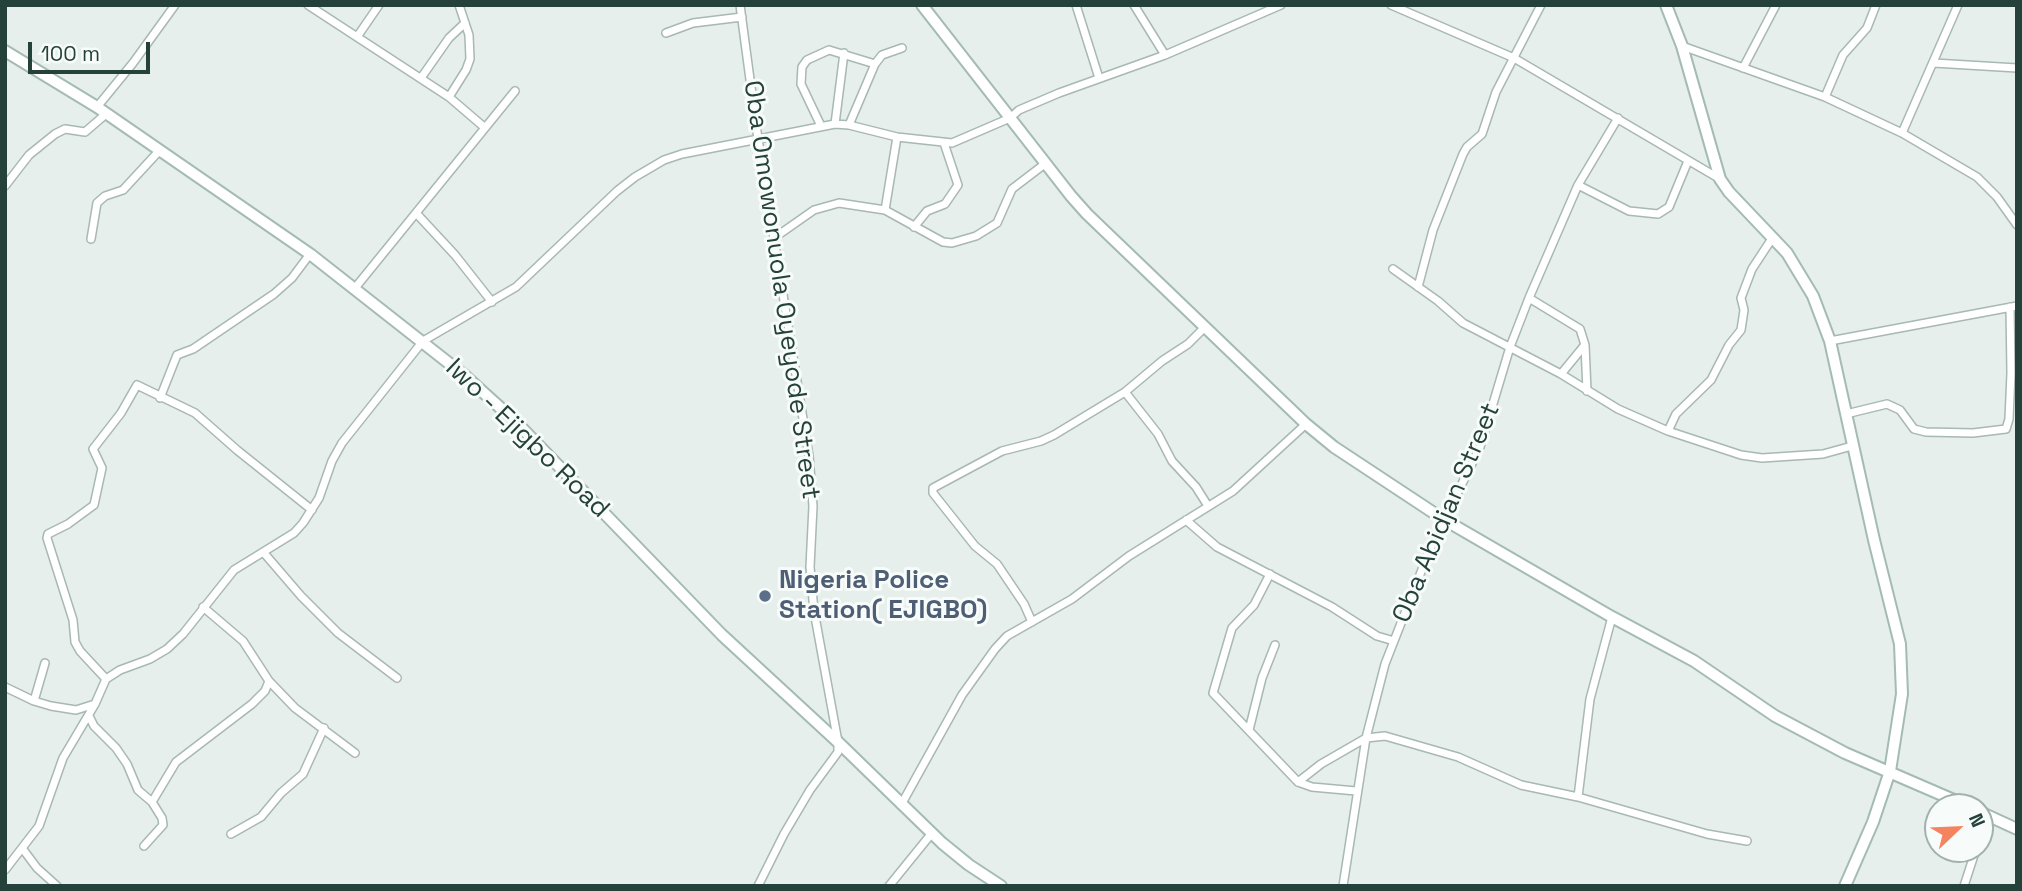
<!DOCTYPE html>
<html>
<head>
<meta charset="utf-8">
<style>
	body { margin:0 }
	#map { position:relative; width:2022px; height:891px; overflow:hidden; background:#e6efeb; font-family:"Space Grotesk",sans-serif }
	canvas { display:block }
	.frame { position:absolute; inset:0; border:7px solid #24423a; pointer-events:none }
	.north { position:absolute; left:1924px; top:793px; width:70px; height:70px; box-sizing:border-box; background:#f7fbf9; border:2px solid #a3b1ad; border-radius:50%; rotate:67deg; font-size:19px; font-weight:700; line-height:28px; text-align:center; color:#24423a }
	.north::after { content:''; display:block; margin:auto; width:24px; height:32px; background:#f4845f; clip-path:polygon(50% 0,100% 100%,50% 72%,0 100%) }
	.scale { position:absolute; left:28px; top:42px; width:122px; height:32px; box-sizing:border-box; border:4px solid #24423a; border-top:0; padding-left:9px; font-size:21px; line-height:24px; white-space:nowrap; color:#24423a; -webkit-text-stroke:5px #f7fbf9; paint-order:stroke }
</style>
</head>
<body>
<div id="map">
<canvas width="2022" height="891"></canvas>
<div class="frame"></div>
<div class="north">N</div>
<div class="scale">100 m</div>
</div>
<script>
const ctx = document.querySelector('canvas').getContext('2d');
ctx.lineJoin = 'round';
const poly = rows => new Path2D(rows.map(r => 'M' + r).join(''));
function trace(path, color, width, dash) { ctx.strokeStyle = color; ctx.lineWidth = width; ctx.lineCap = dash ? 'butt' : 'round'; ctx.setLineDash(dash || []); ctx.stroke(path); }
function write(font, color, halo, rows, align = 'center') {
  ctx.font = font + ' "Space Grotesk",sans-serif'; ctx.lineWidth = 6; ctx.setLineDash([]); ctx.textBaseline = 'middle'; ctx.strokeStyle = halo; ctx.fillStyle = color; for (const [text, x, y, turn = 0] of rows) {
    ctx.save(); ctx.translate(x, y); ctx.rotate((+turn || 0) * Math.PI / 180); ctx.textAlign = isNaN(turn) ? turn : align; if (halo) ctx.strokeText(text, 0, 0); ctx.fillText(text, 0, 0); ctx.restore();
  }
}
const street = poly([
	[308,5,449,97,484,127],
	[740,5,758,139,809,456,813,506,810,567,814,611,838,742,838,752,810,790,784,834,758,886],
	[1076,5,1099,78],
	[1134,5,1165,55],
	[1391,5,1514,58,1720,179],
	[666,33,693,23,742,17],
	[357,37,379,5],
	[1682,46,1825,97,1902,133,1977,177,1997,197,2017,225],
	[1934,63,2017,68],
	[1743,68,1776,5],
	[421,78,449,38,465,23],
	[449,97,466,70,470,59,469,35,459,5],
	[1825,97,1843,55,1867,28,1876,5],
	[97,107,133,63,175,5],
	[835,124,844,53],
	[849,125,875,64,882,55,902,48],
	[821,126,801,84,802,67,807,60,829,50,875,64],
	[1902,133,1958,5],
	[1578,185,1629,211,1658,214,1669,207,1688,161],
	[5,186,29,155,55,134,65,129,85,132,106,114],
	[885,210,897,137],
	[416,213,455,255,492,302],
	[914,227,927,211,945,204,958,185,944,143],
	[774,238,814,210,839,203,885,210,943,242,952,243,976,236,997,223,1012,189,1046,163],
	[91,239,97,203,105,196,123,190,160,150],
	[1393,269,1438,301,1463,323,1561,374,1618,409,1668,431,1741,455,1762,458,1823,454,1852,446],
	[1418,287,1433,230,1463,154,1467,147,1482,134,1496,92,1541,5],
	[355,288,515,91],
	[1529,298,1580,329,1585,345,1587,391],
	[1830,341,2017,306],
	[1561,374,1584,346],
	[1125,392,1158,434,1172,461,1196,487,1208,506],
	[160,398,177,355,193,349,274,294,292,278,310,254],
	[1846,414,1887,404,1900,410,1914,429,1926,432,1973,433,2006,429,2009,419,2011,373,2010,307],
	[1668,431,1676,414,1711,380,1729,345,1741,330,1744,310,1741,298,1752,269,1773,237],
	[1186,520,1217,547,1332,607,1377,636,1394,641],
	[264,553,301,596,338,633,397,678],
	[1270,574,1254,605,1232,628,1213,693,1298,782,1312,787,1356,791],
	[203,607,243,641,269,681,295,708,355,753],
	[1032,622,1024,604,997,564,975,546,933,493,933,488,1002,451,1041,441,1054,435,1125,392,1162,361,1188,344,1205,327],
	[106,679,80,651,75,642,73,620,47,538,48,534,68,524,94,505,102,468,93,449,121,413,137,385,195,413,237,450,312,510],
	[5,687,34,701,51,706,76,710,95,704],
	[34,701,45,663],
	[89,716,94,726,116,748,127,764,138,790,152,802,162,818,163,825,144,846],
	[1249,730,1262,678,1275,645],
	[1298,782,1321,764,1366,738,1385,736,1458,757,1521,785,1578,797,1707,834,1747,841],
	[1578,797,1590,699,1612,617],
	[152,802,176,762,252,704,265,691,269,681],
	[901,805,962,695,995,649,1007,636,1072,599,1129,556,1233,491,1306,424],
	[1980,830,1984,813],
	[231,834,261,817,281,793,303,774,324,728],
	[22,848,37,868,57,886],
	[5,870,39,826,63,758,95,704,106,679,120,670,150,659,167,649,183,634,234,570,294,533,303,523,319,498,332,461,342,443,423,341,516,287,617,191,635,177,664,160,682,154,835,124,849,125,897,137,952,143,1010,118,1019,110,1059,93,1165,55,1281,5],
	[889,886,932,833],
	[1343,886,1366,738,1385,664,1430,549,1480,447,1510,347,1529,298,1578,185,1618,118],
	[1964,886,1976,849]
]);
const secondary = poly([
	[922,5,1071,196,1087,214,1306,424,1334,447,1443,519,1612,617,1694,661,1775,716,1845,753,1970,807],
	[1666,5,1682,46,1720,179,1729,192,1787,253,1813,296,1830,341,1874,540,1900,644,1902,694,1890,771,1873,822,1845,886],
	[5,51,97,107,310,254,464,375,516,422,722,635,838,742,942,843,969,865,1001,886],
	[1980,812,2017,829]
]);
const markers = [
	[765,596,7,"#5c6f8a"]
];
const streetNames = [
	["Oba Omowonuola Oyeyode Street",781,290,82],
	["Iwo - Ejigbo Road",527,439,44],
	["Oba Abidjan Street",1447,513,-67]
];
const serviceNames = [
	["Nigeria Police",779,581],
	["Station( EJIGBO)",779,611]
];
trace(street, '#a8b8b2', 10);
trace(secondary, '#a4bbb3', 14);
trace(street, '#fff', 7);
trace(secondary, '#fff', 10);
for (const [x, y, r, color] of markers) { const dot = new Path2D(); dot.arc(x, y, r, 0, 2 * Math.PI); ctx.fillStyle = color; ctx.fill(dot); trace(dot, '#f7fbf9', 2.5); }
write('26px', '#24423a', '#f7fbf9', streetNames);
write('bold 26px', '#4e5e75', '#f7fbf9', serviceNames, 'left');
</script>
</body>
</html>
